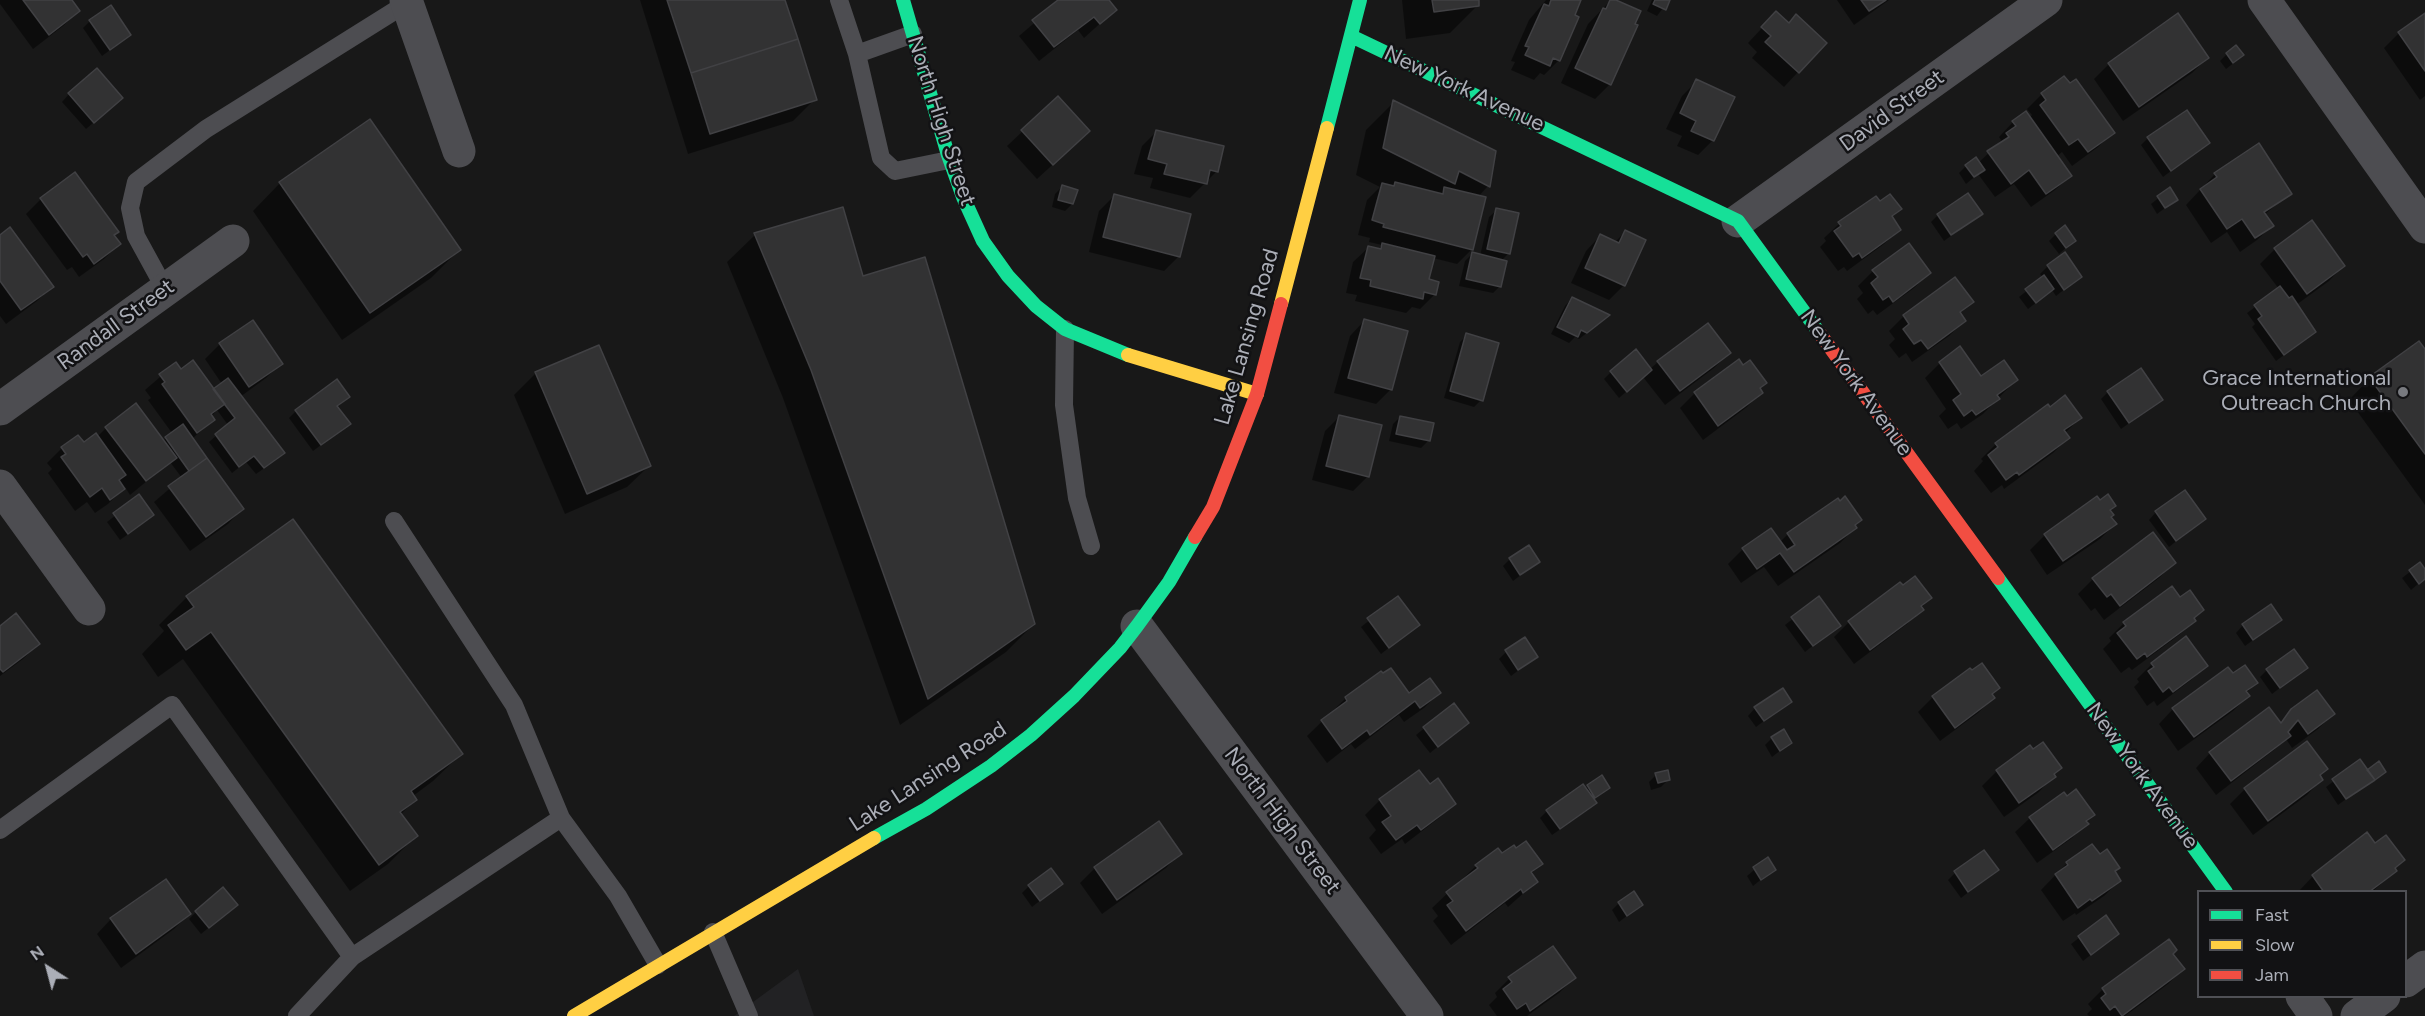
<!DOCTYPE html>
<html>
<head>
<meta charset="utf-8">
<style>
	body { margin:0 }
	#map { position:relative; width:2425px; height:1016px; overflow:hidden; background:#181818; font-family:Figtree,sans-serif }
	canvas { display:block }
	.legend { position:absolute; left:2197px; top:890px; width:210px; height:108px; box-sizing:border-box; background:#121214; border:2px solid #4f5055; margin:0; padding:8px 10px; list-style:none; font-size:18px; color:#abaeb7 }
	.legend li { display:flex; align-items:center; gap:12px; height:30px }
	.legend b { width:30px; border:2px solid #4f5055 }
	.north { position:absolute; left:18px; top:938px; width:60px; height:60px; -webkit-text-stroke:4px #121214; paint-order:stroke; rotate:324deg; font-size:16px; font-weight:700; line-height:24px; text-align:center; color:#abaeb7 }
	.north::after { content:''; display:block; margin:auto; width:21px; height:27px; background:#abaeb7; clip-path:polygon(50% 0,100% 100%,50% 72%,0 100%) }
</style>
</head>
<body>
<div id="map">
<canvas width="2425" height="1016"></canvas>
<ul class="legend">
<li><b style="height:8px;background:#16e098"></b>Fast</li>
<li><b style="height:8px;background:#ffcf43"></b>Slow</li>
<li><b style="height:8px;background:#f24e42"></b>Jam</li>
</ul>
<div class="north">N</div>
</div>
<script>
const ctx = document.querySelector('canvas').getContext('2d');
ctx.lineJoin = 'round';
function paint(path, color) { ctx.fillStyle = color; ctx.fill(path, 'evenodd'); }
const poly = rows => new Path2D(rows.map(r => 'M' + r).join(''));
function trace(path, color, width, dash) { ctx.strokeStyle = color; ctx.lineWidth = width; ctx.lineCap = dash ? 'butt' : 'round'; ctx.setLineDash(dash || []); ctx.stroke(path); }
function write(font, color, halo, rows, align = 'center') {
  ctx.font = font + ' Figtree,sans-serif'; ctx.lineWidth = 5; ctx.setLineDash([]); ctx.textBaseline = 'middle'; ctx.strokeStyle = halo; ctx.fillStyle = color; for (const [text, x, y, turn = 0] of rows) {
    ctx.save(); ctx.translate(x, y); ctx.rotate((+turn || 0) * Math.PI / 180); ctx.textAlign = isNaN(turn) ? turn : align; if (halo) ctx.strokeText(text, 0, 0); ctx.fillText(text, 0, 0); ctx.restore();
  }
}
const built = poly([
	[798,969,814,1016,734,1016]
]);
const shadow = poly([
	[0,0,70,0,78,11,63,26,33,49,0,4],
	[640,0,784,0,815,99,793,121,688,154],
	[1061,0,1107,0,1115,10,1084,38,1078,30,1039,61,1019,36],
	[1402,0,1477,0,1478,5,1450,33,1406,39],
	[1546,0,1580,0,1559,60,1544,75,1540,73,1534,80,1511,70,1515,62,1511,61,1529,20],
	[1611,0,1610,84,1595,99,1561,83,1588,24],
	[1652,0,1669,0,1657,16,1647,11],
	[1837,0,1889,0,1854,25],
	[1776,13,1788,24,1798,72,1784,87,1752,58,1757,52,1748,43],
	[2425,15,2425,96,2420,100,2384,48,2399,33],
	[2178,16,2207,58,2192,73,2123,121,2094,79,2109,64],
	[90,21,130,35,102,56,83,28],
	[2227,54,2235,62,2226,69,2220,61],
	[1697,81,1713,140,1698,155,1677,146,1682,136,1666,129,1682,96],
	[69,94,114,105,86,129,62,102],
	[2042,94,2113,132,2098,147,2072,166,2062,152,2056,157,2070,176,2055,190,2031,207,2014,184,1995,197,1978,174,1966,184,1959,173,1966,166,1978,163,1993,149,2001,140,1999,137,2013,122,2029,118,2032,115,2027,109],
	[1058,98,1073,146,1037,179,1007,146],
	[1394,102,1494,151,1488,186,1478,197,1472,249,1457,264,1433,258,1428,281,1435,294,1420,309,1412,307,1406,313,1355,301,1357,295,1346,293,1353,262,1368,248,1378,250,1382,245,1369,242,1370,238,1358,235,1367,200,1380,187,1356,175,1366,130],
	[1157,131,1222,147,1216,172,1190,198,1150,188,1153,178,1134,174,1142,146],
	[2148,138,2208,143,2163,177,2141,145],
	[75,174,119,244,104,259,79,277,72,267,67,270,26,214,41,199],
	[2215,174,2290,193,2264,215,2272,226,2257,240,2240,252,2227,232,2211,243,2186,205],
	[280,183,459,250,431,278,342,340,253,211],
	[1063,186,1072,204,1065,211,1052,207,1055,194],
	[2170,189,2176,200,2157,214,2151,204],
	[1114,196,1179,256,1164,271,1089,252,1099,211],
	[1876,198,1880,203,1900,209,1891,218,1899,230,1884,244,1847,271,1844,267,1838,271,1820,247,1826,241,1824,238,1839,224],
	[842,209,862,278,1034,624,1006,652,900,725,783,398,727,262,755,235],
	[1497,210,1509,253,1501,261,1500,286,1493,293,1459,286,1465,261,1472,254,1480,256,1489,217],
	[1981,214,1944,241,1931,222,1938,215],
	[1625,232,1624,285,1609,300,1571,283,1586,251,1600,236,1615,242],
	[2056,234,2074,241,2059,254,2049,241],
	[0,237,52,286,37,301,6,324,0,316],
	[2275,249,2343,266,2329,281,2296,305,2315,332,2276,361,2252,327,2255,324,2247,313,2279,289,2260,264],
	[2064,254,2080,277,2056,296,2052,290,2028,309,2019,297,2043,278,2040,274,2048,266],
	[1873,271,1929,273,1914,288,1877,315,1873,310,1868,314,1857,299,1863,293,1858,286],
	[1955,279,1972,302,1959,314,1964,321,1949,336,1912,362,1906,353,1899,358,1889,345,1895,339,1889,331,1904,316],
	[1572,298,1601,322,1579,339,1575,337,1569,343,1551,334,1565,306],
	[1364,321,1391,389,1376,404,1334,393,1350,336],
	[1467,335,1481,400,1474,407,1444,398,1460,342],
	[220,344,281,363,266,378,240,397,283,453,276,460,256,474,246,462,232,473,209,442,228,425,217,410,211,417,213,420,192,439,242,509,228,524,190,551,154,502,182,478,170,462,130,495,125,487,108,504,95,513,87,502,75,511,48,473,52,469,47,463,62,448,83,445,97,437,106,428,163,441,172,433,148,400,151,398,145,390,175,364,180,371,213,390,222,384,205,359],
	[598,346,649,466,627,487,565,514,514,395,536,373],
	[1960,348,1981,378,2016,380,1983,414,1961,429,1957,423,1948,429,1939,416,1946,409,1925,378,1940,363],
	[2425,352,2425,505,2349,400,2370,378],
	[1729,353,1714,368,1665,405,1643,377,1619,398,1604,379,1611,372,1650,369,1658,362],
	[1759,389,1761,392,1747,407,1703,440,1680,408,1695,393],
	[2108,392,2161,400,2121,429,2101,399],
	[348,397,337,407,349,424,313,451,289,418,296,411],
	[1340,416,1368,476,1353,491,1312,480,1325,431],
	[1400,417,1428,441,1421,448,1389,441,1393,424],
	[2080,418,2065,433,2068,438,2053,453,2004,489,2002,485,1991,493,1974,471,1983,461,1981,459,1996,444],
	[139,497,145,522,120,540,107,522],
	[2097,498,2109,511,2110,517,2115,524,2100,539,2047,575,2030,550,2045,535],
	[2156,512,2204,519,2169,547,2149,520],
	[1854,526,1855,528,1840,543,1778,586,1764,567,1741,583,1728,564,1743,549,1771,530,1780,542,1788,534],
	[1510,559,1538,562,1513,581,1503,566],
	[2174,563,2159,578,2104,620,2095,608,2091,611,2078,594,2093,579],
	[2420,564,2425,571,2425,578,2411,590,2402,578],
	[1900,584,1930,598,1907,624,1854,664,1834,637,1849,622],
	[187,597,461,754,433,781,413,796,415,800,400,815,416,836,388,864,350,891,183,659,158,677,142,654,164,631,159,625],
	[1397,598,1418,625,1381,654,1361,627],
	[1819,598,1839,625,1805,652,1785,625],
	[2193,619,2194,621,2179,635,2132,670,2129,667,2121,673,2103,649,2111,641,2109,638,2124,623],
	[2280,620,2245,646,2236,633,2243,625],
	[0,627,38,644,23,659,0,676],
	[1506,652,1536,657,1511,676,1499,659],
	[2152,664,2206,665,2191,680,2157,706,2154,701,2147,706,2134,687,2139,682,2137,679],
	[2306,668,2272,694,2260,677,2267,670],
	[1970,670,1993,698,1978,713,1940,741,1918,712,1933,697],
	[2233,675,2256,683,2246,693,2248,696,2233,711,2178,751,2159,724,2173,709],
	[1439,693,1424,708,1404,722,1399,715,1355,749,1351,744,1327,763,1307,736,1346,698],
	[1790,701,1756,727,1748,716,1755,708],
	[1453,705,1467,723,1430,753,1416,735],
	[2292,710,2333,714,2318,729,2292,748,2286,739,2274,750,2216,795,2196,768,2210,753,2279,723],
	[1772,738,1790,743,1772,757,1765,745],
	[2360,761,2367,772,2384,771,2338,805,2326,787],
	[2060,768,2039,792,2004,817,1982,786,1997,771],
	[2326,769,2319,776,2321,780,2307,795,2253,835,2230,804,2245,789],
	[1656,775,1669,779,1661,787,1651,790,1649,782],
	[1429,786,1454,803,1439,818,1405,844,1402,839,1381,854,1369,838,1376,830,1365,815,1380,800],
	[1588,786,1608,788,1593,800,1595,803,1588,810,1552,835,1540,818,1547,811],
	[2093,815,2072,838,2037,863,2015,832,2030,818],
	[1159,823,1180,853,1166,868,1102,914,1080,883,1095,868],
	[2367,835,2395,870,2380,885,2372,892,2298,892,2313,876],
	[2092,846,2119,881,2104,896,2076,915,2075,913,2063,921,2041,890,2067,863],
	[1502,855,1541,863,1531,874,1536,882,1508,907,1505,903,1451,945,1433,921,1438,916,1432,908,1476,866],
	[1767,859,1774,869,1753,886,1747,876],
	[1997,870,1961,898,1948,880,1955,873],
	[1061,884,1032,907,1022,893,1029,886],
	[1619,903,1641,905,1619,922,1612,910],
	[196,912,228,912,201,934,189,919],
	[189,914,174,929,121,968,97,934,111,919],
	[2106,917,2117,934,2083,961,2071,944],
	[2171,954,2183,969,2168,984,2125,1016,2089,1016,2087,1014,2092,1009,2088,1004,2103,989],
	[1574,978,1559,993,1527,1016,1497,1016,1489,1005,1497,997,1495,993,1509,979]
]);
const building = poly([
	[23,0,72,0,80,11,49,35,23,0],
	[667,0,785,0,798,39,691,73,667,0],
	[1058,0,1109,0,1117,10,1100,24,1094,17,1054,47,1032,20,1058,0],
	[1432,0,1479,0,1479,6,1434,12,1432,0],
	[1551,0,1581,0,1575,15,1579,17,1560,61,1553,58,1550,66,1525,55,1529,47,1525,46,1544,4,1549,6,1551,0],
	[1610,0,1616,0,1641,11,1635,24,1638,25,1611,85,1575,68,1603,8,1606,9,1610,0],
	[1655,0,1670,0,1666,10,1653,4,1655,0],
	[1861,0,1886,0,1869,11,1861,0],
	[111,5,131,35,110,50,89,20,111,5],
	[1776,11,1789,23,1796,14,1827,43,1799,73,1765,42,1771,36,1761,27,1776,11],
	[2178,13,2209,58,2139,107,2108,63,2178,13],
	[2425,13,2425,71,2398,32,2425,13],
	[798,39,817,100,710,134,691,73,798,39],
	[2236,45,2244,55,2233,63,2226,53,2236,45],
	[97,68,123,98,94,123,68,93,97,68],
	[2064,76,2070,83,2076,79,2115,133,2088,152,2078,139,2069,145,2040,105,2046,100,2041,93,2064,76],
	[1696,79,1735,97,1714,141,1691,131,1696,121,1680,113,1696,79],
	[1058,96,1090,131,1053,165,1021,130,1058,96],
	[1393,100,1496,151,1490,187,1459,171,1455,184,1383,148,1393,100],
	[2187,110,2210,143,2171,171,2147,137,2187,110],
	[2026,111,2072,176,2046,194,2029,170,2011,184,1987,151,2009,137,2006,133,2016,126,2012,121,2026,111],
	[370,119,461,250,370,313,279,182,370,119],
	[1156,130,1224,146,1218,172,1210,170,1207,184,1164,174,1167,164,1148,159,1156,130],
	[2259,143,2292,194,2264,212,2274,226,2255,238,2242,219,2227,229,2200,189,2217,177,2214,173,2259,143],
	[1976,157,1985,170,1974,177,1965,165,1976,157],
	[75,172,119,232,114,235,121,244,94,264,87,254,83,257,40,198,75,172],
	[1395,182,1443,194,1444,187,1486,197,1473,250,1383,227,1384,224,1372,220,1382,183,1394,186,1395,182],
	[1062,185,1078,190,1073,204,1058,200,1062,185],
	[2170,187,2178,200,2165,208,2157,196,2170,187],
	[1968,193,1983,214,1951,235,1937,214,1968,193],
	[1114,194,1191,214,1180,257,1103,237,1114,194],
	[1890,194,1902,209,1892,216,1901,230,1862,258,1859,253,1853,257,1834,231,1841,226,1838,222,1876,196,1880,201,1890,194],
	[843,207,863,276,925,257,1035,624,928,699,811,370,754,233,843,207],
	[1496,208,1519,213,1510,254,1487,249,1496,208],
	[2312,220,2345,266,2307,294,2274,248,2312,220],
	[2065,225,2076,241,2066,248,2055,233,2065,225],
	[10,227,54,287,21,310,0,281,0,235,10,227],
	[1625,230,1646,240,1625,286,1585,268,1600,234,1619,243,1625,230],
	[1382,243,1435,256,1429,279,1439,282,1436,295,1424,292,1423,299,1370,286,1371,280,1360,278,1368,246,1381,249,1382,243],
	[1909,243,1931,273,1893,302,1889,296,1883,300,1871,283,1878,277,1872,270,1909,243],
	[1472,252,1507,261,1501,287,1466,279,1472,252],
	[2065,252,2082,277,2064,290,2047,265,2065,252],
	[2044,275,2054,289,2036,303,2025,289,2044,275],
	[1955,277,1974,302,1960,312,1966,321,1928,349,1921,340,1914,344,1903,329,1909,324,1903,315,1955,277],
	[2280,286,2289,298,2292,296,2316,332,2284,355,2258,319,2262,316,2254,305,2280,286],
	[1572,297,1610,315,1587,333,1581,330,1578,337,1557,327,1572,297],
	[1364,319,1408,331,1392,390,1348,378,1364,319],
	[253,320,283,364,249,387,219,343,253,320],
	[1708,323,1731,353,1680,391,1657,361,1708,323],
	[1466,333,1499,343,1483,401,1450,391,1466,333],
	[2419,341,2425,349,2425,454,2369,377,2419,341],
	[599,345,651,466,587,494,535,372,599,345],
	[1960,346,1981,376,2004,360,2018,380,1997,395,2000,399,1976,415,1972,410,1964,416,1953,400,1961,394,1939,362,1960,346],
	[1636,349,1652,370,1627,392,1610,371,1636,349],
	[1739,359,1743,365,1750,360,1767,383,1760,388,1763,393,1718,426,1694,392,1739,359],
	[193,360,225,404,211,414,215,420,197,433,162,384,165,382,159,374,176,362,181,369,193,360],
	[2141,368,2163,400,2129,423,2107,391,2141,368],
	[228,378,285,453,264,468,254,456,239,467,215,434,235,418,213,389,228,378],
	[337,379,350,397,337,406,351,424,321,445,295,410,337,379],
	[2065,395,2082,418,2064,430,2070,438,2019,475,2017,472,2006,480,1988,455,1998,447,1995,443,2048,404,2050,407,2065,395],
	[136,403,177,458,146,481,105,427,136,403],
	[1339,415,1382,425,1369,477,1326,466,1339,415],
	[1400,416,1434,423,1430,441,1396,434,1400,416],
	[183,424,207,458,189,471,165,437,183,424],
	[96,433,126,475,119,480,125,489,110,500,102,488,90,497,61,457,66,454,61,447,78,435,84,442,96,433],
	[207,458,244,509,206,537,168,486,207,458],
	[2185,490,2206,519,2176,541,2155,511,2185,490],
	[139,494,154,515,128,534,113,513,139,494],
	[2108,494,2116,506,2110,510,2114,515,2111,517,2117,524,2063,561,2044,534,2097,496,2100,500,2108,494],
	[1845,496,1862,520,1855,525,1857,528,1794,572,1780,553,1757,569,1742,548,1771,528,1787,550,1795,545,1787,533,1838,498,1840,501,1845,496],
	[293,519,463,754,411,791,417,800,400,812,418,836,379,865,211,632,186,650,168,625,194,607,186,596,293,519],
	[2153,532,2176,563,2120,606,2111,594,2107,597,2092,578,2153,532],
	[1529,545,1540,562,1520,575,1509,558,1529,545],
	[2420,562,2425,569,2425,579,2419,584,2409,570,2420,562],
	[1915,576,1932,598,1921,606,1924,610,1870,650,1848,621,1900,582,1903,585,1915,576],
	[2172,586,2180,597,2190,590,2204,610,2194,618,2196,621,2147,657,2145,653,2137,659,2117,633,2126,626,2123,622,2172,586],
	[1398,596,1420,625,1389,648,1367,618,1398,596],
	[1819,596,1841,626,1813,646,1791,617,1819,596],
	[2271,604,2282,620,2253,640,2242,624,2271,604],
	[16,613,40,644,3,672,0,669,0,626,16,613],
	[2186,636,2208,666,2173,692,2169,687,2163,692,2148,671,2154,667,2151,663,2186,636],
	[1525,637,1538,657,1518,670,1505,650,1525,637],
	[2294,649,2308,668,2280,688,2266,669,2294,649],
	[1982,663,2000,688,1992,694,1995,698,1955,728,1932,696,1970,668,1972,670,1982,663],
	[2245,665,2258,683,2246,691,2250,696,2194,737,2172,708,2228,667,2233,673,2245,665],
	[1391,668,1409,693,1430,678,1441,693,1420,708,1415,701,1370,735,1367,730,1342,749,1321,720,1347,701,1345,697,1381,671,1383,673,1391,668],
	[1783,688,1792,702,1764,721,1754,707,1783,688],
	[2317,690,2335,714,2308,734,2298,720,2288,732,2291,736,2231,781,2209,752,2269,707,2281,723,2291,709,2317,690],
	[1454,703,1469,723,1438,747,1423,727,1454,703],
	[1784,729,1792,743,1780,751,1771,737,1784,729],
	[2307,741,2328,769,2320,775,2323,780,2268,821,2244,788,2307,741],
	[2043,742,2062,768,2054,774,2056,777,2019,803,1996,770,2030,745,2033,749,2043,742],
	[2360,759,2375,780,2346,799,2332,779,2360,759],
	[2379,761,2386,772,2375,780,2367,770,2379,761],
	[1419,770,1430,784,1438,778,1456,804,1421,830,1417,825,1396,840,1382,822,1391,816,1379,799,1419,770],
	[1668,770,1670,780,1658,783,1655,773,1668,770],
	[1602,775,1610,788,1595,798,1587,785,1602,775],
	[1583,784,1597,803,1560,829,1546,810,1583,784],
	[2076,789,2095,815,2086,821,2089,824,2053,850,2029,817,2064,792,2067,796,2076,789],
	[1159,821,1182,854,1117,900,1094,867,1159,821],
	[2367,832,2375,843,2386,835,2405,860,2395,868,2397,871,2369,892,2324,892,2312,875,2367,832],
	[1526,841,1543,864,1531,872,1538,882,1523,893,1521,889,1466,931,1447,905,1453,901,1446,892,1478,868,1475,865,1498,848,1502,853,1514,845,1516,848,1526,841],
	[2092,844,2100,854,2107,849,2120,868,2115,871,2121,881,2092,901,2090,899,2078,908,2055,874,2068,865,2066,862,2092,844],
	[1984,850,1999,870,1968,892,1954,871,1984,850],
	[1768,857,1776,870,1761,880,1753,867,1768,857],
	[1051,868,1063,884,1040,901,1028,885,1051,868],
	[166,879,191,914,136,954,110,918,166,879],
	[223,887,238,905,209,928,195,911,223,887],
	[1634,891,1643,905,1627,916,1618,902,1634,891],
	[2106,915,2119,934,2091,955,2078,936,2106,915],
	[2169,939,2177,950,2173,954,2185,969,2122,1016,2115,1006,2110,1010,2101,998,2106,994,2102,988,2169,939],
	[1553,946,1576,978,1530,1011,1526,1003,1517,1009,1503,989,1512,982,1508,977,1553,946]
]);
const lane = poly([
	[839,0,857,54,913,34],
	[857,54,881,158,895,171,949,160],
	[165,289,136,236,130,208,136,182,206,129,407,3],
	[1065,329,1064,405,1077,498,1091,546],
	[394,521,514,705,561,818],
	[0,830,172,705,352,957,561,818,618,896,658,965],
	[713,932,749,1016],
	[297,1016,352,957]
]);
const street = poly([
	[406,0,459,151],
	[2264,0,2425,227],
	[1738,221,2046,0],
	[0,409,233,241],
	[0,486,89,609],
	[1137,626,1427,1016],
	[2406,981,2425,967],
	[2302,996,2316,1016],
	[2357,1016,2384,996]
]);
const fast = poly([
	[903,0,948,155,963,197,983,241,1008,276,1036,306,1065,329,1128,355],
	[1351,36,1738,221,1818,331],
	[1327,128,1360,0],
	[1998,578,2226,892],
	[874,838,926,809,991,766,1031,735,1074,696,1120,648,1137,626,1169,582,1195,537]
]);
const slow = poly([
	[1281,304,1327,128],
	[1128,355,1257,394],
	[574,1016,874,838]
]);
const jam = poly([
	[1818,331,1998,578],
	[1195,537,1213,507,1257,394,1281,304]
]);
const markers = [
	[2403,392,6,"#787a7f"]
];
const streetNames = [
	["New York Avenue",1464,89,25],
	["David Street",1892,111,-36],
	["North High Street",941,121,72],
	["Randall Street",116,325,-36],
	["Lake Lansing Road",1247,337,-74],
	["New York Avenue",1856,383,54],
	["New York Avenue",2142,776,54],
	["Lake Lansing Road",928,777,-33],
	["North High Street",1282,821,53]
];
const poiNames = [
	["Grace International",2391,379],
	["Outreach Church",2391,404]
];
paint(built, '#222224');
paint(shadow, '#0007');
paint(building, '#323233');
trace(building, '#414144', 1.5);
trace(lane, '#4d4d51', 18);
trace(street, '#4d4d51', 33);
trace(fast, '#16e098', 14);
trace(slow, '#ffcf43', 14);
trace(jam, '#f24e42', 14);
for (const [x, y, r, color] of markers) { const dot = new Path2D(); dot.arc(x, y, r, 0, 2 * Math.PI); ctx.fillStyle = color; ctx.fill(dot); trace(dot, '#121214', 2); }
write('22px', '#abaeb7', '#121214', streetNames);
write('22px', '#abaeb7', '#121214', poiNames, 'right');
</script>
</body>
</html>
